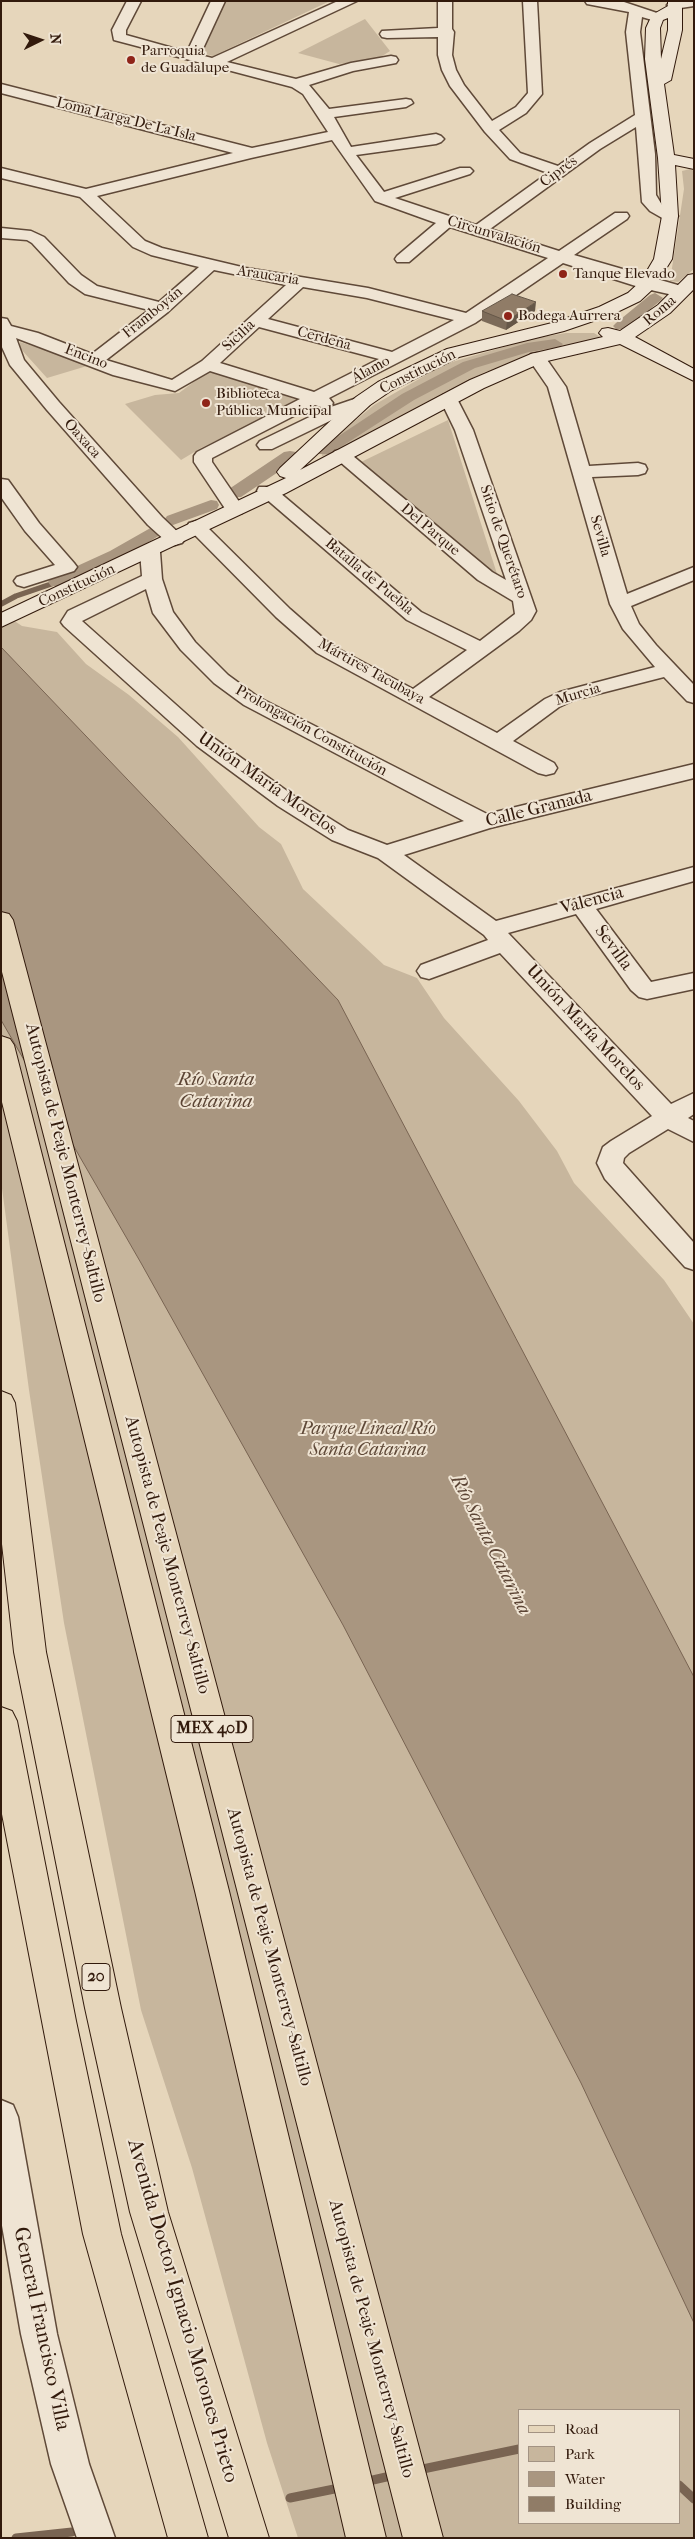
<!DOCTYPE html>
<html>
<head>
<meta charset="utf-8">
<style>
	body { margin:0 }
	#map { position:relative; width:695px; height:2539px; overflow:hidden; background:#e6d6bb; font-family:"IM FELL French Canon",serif }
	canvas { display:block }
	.frame { position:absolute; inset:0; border:2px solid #321a0c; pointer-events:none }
	.legend { position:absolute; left:518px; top:2409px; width:162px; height:115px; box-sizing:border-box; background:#efe4d3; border:1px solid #a39383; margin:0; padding:6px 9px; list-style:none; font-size:15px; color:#321a0c }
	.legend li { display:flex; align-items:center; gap:10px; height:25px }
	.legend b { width:25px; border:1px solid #a39383 }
	.north { position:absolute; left:15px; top:15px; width:50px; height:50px; -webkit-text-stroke:4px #efe4d3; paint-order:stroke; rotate:86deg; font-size:14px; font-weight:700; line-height:20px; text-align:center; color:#321a0c }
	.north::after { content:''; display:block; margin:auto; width:18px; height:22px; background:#321a0c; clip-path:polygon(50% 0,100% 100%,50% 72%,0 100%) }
</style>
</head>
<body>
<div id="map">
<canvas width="695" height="2539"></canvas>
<div class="frame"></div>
<ul class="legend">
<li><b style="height:6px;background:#e6d6bb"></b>Road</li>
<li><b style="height:14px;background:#c7b69d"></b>Park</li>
<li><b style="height:14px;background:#a99680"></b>Water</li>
<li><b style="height:14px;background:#907c67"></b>Building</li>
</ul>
<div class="north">N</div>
</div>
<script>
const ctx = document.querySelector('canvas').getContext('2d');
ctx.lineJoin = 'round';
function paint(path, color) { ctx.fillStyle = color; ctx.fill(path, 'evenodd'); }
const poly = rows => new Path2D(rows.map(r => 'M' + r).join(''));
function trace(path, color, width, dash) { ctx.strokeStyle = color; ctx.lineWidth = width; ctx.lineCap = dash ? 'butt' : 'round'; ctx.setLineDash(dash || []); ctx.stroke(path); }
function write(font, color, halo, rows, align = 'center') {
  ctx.font = font + ' "IM FELL French Canon",serif'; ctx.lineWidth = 4; ctx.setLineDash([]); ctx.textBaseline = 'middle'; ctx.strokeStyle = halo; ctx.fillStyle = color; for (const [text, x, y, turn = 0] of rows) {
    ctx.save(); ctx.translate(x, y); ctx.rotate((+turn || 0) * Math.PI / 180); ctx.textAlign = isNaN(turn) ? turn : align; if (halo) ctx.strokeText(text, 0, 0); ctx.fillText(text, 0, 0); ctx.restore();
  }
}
const green = poly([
	[222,1,330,1,213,56,197,52],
	[365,19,390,51,379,58,339,64,298,53],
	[690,169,694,171,694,269,678,282,670,281,684,189,682,171],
	[566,333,594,333,604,339,485,372,388,422,331,454,322,456,321,449,374,405,445,364,535,338],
	[20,342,46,350,87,366,47,378,20,348],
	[211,369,300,401,201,448,181,460,125,404,155,395,179,393],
	[448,420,498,577,490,575,361,462],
	[1,612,22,626,57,632,86,664,129,695,178,737,259,827,281,844,303,889,384,965,417,978,444,1018,519,1101,557,1151,574,1183,664,1280,694,1324,694,2538,298,2538,267,2443,192,2168,141,2010,64,1623,29,1390,1,1181],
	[519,2410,679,2410,679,2523,519,2523]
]);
const water = poly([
	[1,647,338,1000,694,1677,694,2323,581,2083,343,1625,141,1263,1,1020,1,647]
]);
const streamFar1 = poly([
	[1,604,16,596,57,582]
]);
const stream = poly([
	[418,2470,519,2449],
	[364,2482,395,2475],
	[679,2485,694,2499],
	[290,2498,344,2487],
	[16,2538,72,2532]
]);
const canal = poly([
	[655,293,663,298,660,301,626,329,616,329,613,326,616,323,650,295,655,293],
	[555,339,563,344,560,347,529,352,475,368,414,400,330,454,318,454,316,451,402,394,463,362,527,343,555,339],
	[290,451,296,452,298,456,296,460,241,497,229,497,227,493,229,489,284,452,290,451],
	[211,500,217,501,219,505,217,509,173,525,167,524,164,520,167,516,211,500],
	[154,526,160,527,163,531,160,535,122,559,63,586,51,586,48,582,51,578,110,551,154,526]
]);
const street = poly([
	[127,1,141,1,126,30,126,35,187,52,211,1,225,1,200,55,212,58,338,1,357,1,227,62,296,79,351,63,391,56,396,57,398,60,396,63,353,71,309,85,329,109,406,99,411,100,413,103,406,107,334,117,351,147,436,134,441,136,444,139,441,142,436,144,356,155,384,192,460,168,470,168,473,171,470,174,395,198,476,225,548,173,510,159,485,132,450,86,442,70,438,55,438,37,387,38,382,37,380,34,382,31,438,28,438,1,452,1,452,29,454,32,452,55,456,70,464,85,492,121,516,107,528,93,523,1,537,1,542,94,526,113,499,130,520,153,558,166,590,143,635,115,626,32,629,12,587,4,585,1,624,2,657,13,659,16,657,19,652,20,642,17,640,32,655,154,656,195,662,205,676,213,678,216,676,219,664,219,650,211,642,202,636,127,600,149,490,229,559,251,615,213,627,213,629,216,627,219,574,255,688,288,690,292,682,297,642,288,563,263,475,323,329,398,333,403,330,407,324,408,315,405,212,458,212,462,244,509,242,513,235,515,228,513,194,462,194,456,197,452,300,399,210,371,175,391,113,375,16,338,24,360,59,402,162,517,185,539,182,543,175,545,168,543,148,525,47,410,10,365,1,345,1,318,7,319,11,326,38,333,92,354,149,310,85,294,69,283,32,243,27,240,1,238,1,228,31,231,44,237,81,275,97,286,159,302,199,267,151,255,133,247,80,197,1,178,1,168,86,189,233,153,1,93,1,84,252,148,328,132,303,94,292,87,114,40,112,30,127,1],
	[332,140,375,201,436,223,397,256,395,259,397,262,409,262,450,227,548,258,466,313,368,288,246,268,162,248,145,241,97,196,251,158,332,140],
	[214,270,286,285,202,361,172,380,106,360,168,312,214,270],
	[303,287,367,298,454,320,392,352,268,319,303,287],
	[259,327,379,359,314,392,220,363,259,327],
	[694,1,694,6,674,9,667,5,672,1,694,1],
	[537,353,543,354,566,387,589,466,638,463,645,465,647,469,645,473,638,475,592,477,627,594,694,567,694,580,631,606,639,624,656,645,694,685,694,703,687,701,664,677,574,700,559,707,513,741,554,763,557,768,554,773,546,775,538,773,317,653,276,617,187,527,189,523,196,521,203,523,290,609,331,645,413,689,467,650,407,620,257,491,259,487,273,487,421,612,480,641,515,614,513,601,478,580,332,455,335,451,341,450,347,451,492,572,506,580,455,430,440,399,443,395,449,394,455,395,473,430,536,611,531,620,519,631,429,697,497,733,545,699,560,692,655,667,623,629,610,604,548,387,528,358,531,354,537,353],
	[363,396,369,397,372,401,369,405,340,416,272,449,260,449,257,445,260,441,328,408,363,396],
	[1,479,8,480,39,523,74,563,77,567,74,571,24,587,17,585,14,581,17,577,55,565,25,531,1,497,1,479],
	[150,546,157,548,160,552,162,579,173,612,195,642,228,675,258,697,487,814,694,764,694,778,490,828,404,855,496,921,694,867,694,881,596,909,651,982,694,973,694,989,647,999,639,997,631,990,576,914,508,933,671,1104,694,1093,694,1114,688,1118,694,1121,694,1142,668,1129,629,1153,624,1158,623,1163,694,1243,694,1270,685,1267,605,1179,597,1163,603,1147,611,1141,652,1116,500,953,429,979,421,977,417,971,421,965,488,940,484,935,378,858,332,840,278,806,197,746,64,626,61,622,68,611,142,576,140,552,143,548,150,546],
	[146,589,153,613,181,650,214,683,244,705,464,821,387,845,348,830,294,796,211,736,82,621,146,589],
	[1,2100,13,2105,18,2117,57,2334,89,2464,115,2538,77,2538,51,2464,21,2334,1,2220,1,2100]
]);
const secondary = poly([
	[668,1,682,1,682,30,671,80,664,84,674,155,694,159,694,169,675,165,678,216,672,259,654,288,640,301,611,315,564,331,459,357,392,390,370,405,300,470,470,380,531,354,603,337,599,333,602,329,608,328,620,331,658,305,688,275,694,274,694,289,670,313,635,337,694,369,694,381,620,344,543,362,484,388,286,493,1,627,1,613,286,478,280,476,277,472,280,468,356,397,378,382,447,349,552,323,599,307,628,293,641,281,654,259,662,216,658,158,645,59,646,28,652,15,668,6,668,1],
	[668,18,668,30,661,59,660,28,663,20,668,18]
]);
const primary = poly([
	[1,1391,11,1395,15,1403,46,1652,121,2008,168,2212,269,2538,229,2538,130,2212,85,2008,14,1652,1,1535,1,1391],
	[1,1707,12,1711,17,1721,76,2021,121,2234,208,2538,168,2538,83,2234,1,1809,1,1707]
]);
const highway = poly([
	[1,912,9,914,13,920,443,2538,403,2538,1,968,1,912],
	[1,1036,10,1039,14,1045,229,1891,386,2538,346,2538,195,1891,1,1098,1,1036]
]);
const wall = poly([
	[482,311,535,311,506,330,482,321]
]);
const shadedWall = poly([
	[536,302,535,311,506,330,507,321]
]);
const building = poly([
	[512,294,536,302,507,321,482,311,512,294]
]);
const markers = [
	[131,60,5,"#8f2418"],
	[563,274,5,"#8f2418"],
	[508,316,5,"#8f2418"],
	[206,403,5,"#8f2418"]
];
const farPoinames = [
	["Parroquia",141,51],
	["de Guadalupe",141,68],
	["Tanque Elevado",573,274],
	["Bodega Aurrera",518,316],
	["Biblioteca",216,394],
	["Pública Municipal",216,411]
];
const farStreetnames = [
	["Loma Larga De La Isla",126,120,14],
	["Ciprés",559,172,-36],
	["Circunvalación",494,235,17],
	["Araucaria",268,276,9],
	["Roma",660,311,-40],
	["Framboyán",153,313,-39],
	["Sicilia",239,336,-43],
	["Cerdeña",324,339,15],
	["Encino",86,357,21],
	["Álamo",371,370,-29],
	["Constitución",418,372,-26],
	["Oaxaca",82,439,48],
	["Del Parque",430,530,40],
	["Sevilla",600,536,74],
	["Sitio de Querétaro",503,542,71],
	["Batalla de Puebla",369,577,40],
	["Constitución",77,586,-25],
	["Mártires Tacubaya",371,672,29],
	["Murcia",578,695,-17],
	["Prolongación Constitución",311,731,29]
];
const shields = [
	[212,1729,82],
	[96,1977,28]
];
const shieldNames = [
	["MEX 40D",212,1729],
	["20",96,1977]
];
const streetNames = [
	["Unión María Morelos",267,784,35],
	["Calle Granada",539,809,-14],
	["Valencia",592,901,-15],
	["Sevilla",613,948,54],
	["Unión María Morelos",585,1028,47],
	["Autopista de Peaje Monterrey-Saltillo",65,1163,76],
	["Autopista de Peaje Monterrey-Saltillo",167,1555,75],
	["Autopista de Peaje Monterrey-Saltillo",269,1947,75],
	["Autopista de Peaje Monterrey-Saltillo",371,2339,75]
];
const parkNames = [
	["Parque Lineal Río",368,1430],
	["Santa Catarina",368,1451]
];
const waterNames = [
	["Río Santa",216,1080],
	["Catarina",216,1102],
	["Río Santa Catarina",490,1545,63]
];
const nearStreetnames = [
	["Avenida Doctor Ignacio Morones Prieto",182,2311,74],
	["General Francisco Villa",41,2329,78]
];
paint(green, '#c7b69d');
paint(water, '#a99680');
trace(water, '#796452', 1);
trace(streamFar1, '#796452', 5.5);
trace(stream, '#796452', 9);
paint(canal, '#a99680');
trace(street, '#5f4938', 3);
trace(secondary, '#321a0c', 2);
trace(primary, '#321a0c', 2);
trace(highway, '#321a0c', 2);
paint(street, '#efe4d3');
paint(secondary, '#efe4d3');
paint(primary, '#e6d6bb');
paint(highway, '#e6d6bb');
paint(wall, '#7c6b59');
paint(shadedWall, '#655748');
paint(building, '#907c67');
trace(building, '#655748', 1);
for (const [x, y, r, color] of markers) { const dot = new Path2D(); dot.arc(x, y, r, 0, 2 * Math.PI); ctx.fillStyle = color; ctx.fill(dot); trace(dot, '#efe4d3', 2); }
write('15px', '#321a0c', '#efe4d3', farPoinames, 'left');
write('15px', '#321a0c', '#efe4d3', farStreetnames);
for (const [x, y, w] of shields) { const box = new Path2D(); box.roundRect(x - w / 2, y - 13.5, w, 27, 4); ctx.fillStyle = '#efe4d3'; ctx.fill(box); trace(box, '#321a0c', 1); }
write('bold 16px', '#321a0c', null, shieldNames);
write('18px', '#321a0c', '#efe4d3', streetNames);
write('italic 18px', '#5f4938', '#efe4d3', parkNames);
write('italic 19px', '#5c4535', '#efe4d3', waterNames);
write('21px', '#321a0c', '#efe4d3', nearStreetnames);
</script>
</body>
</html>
